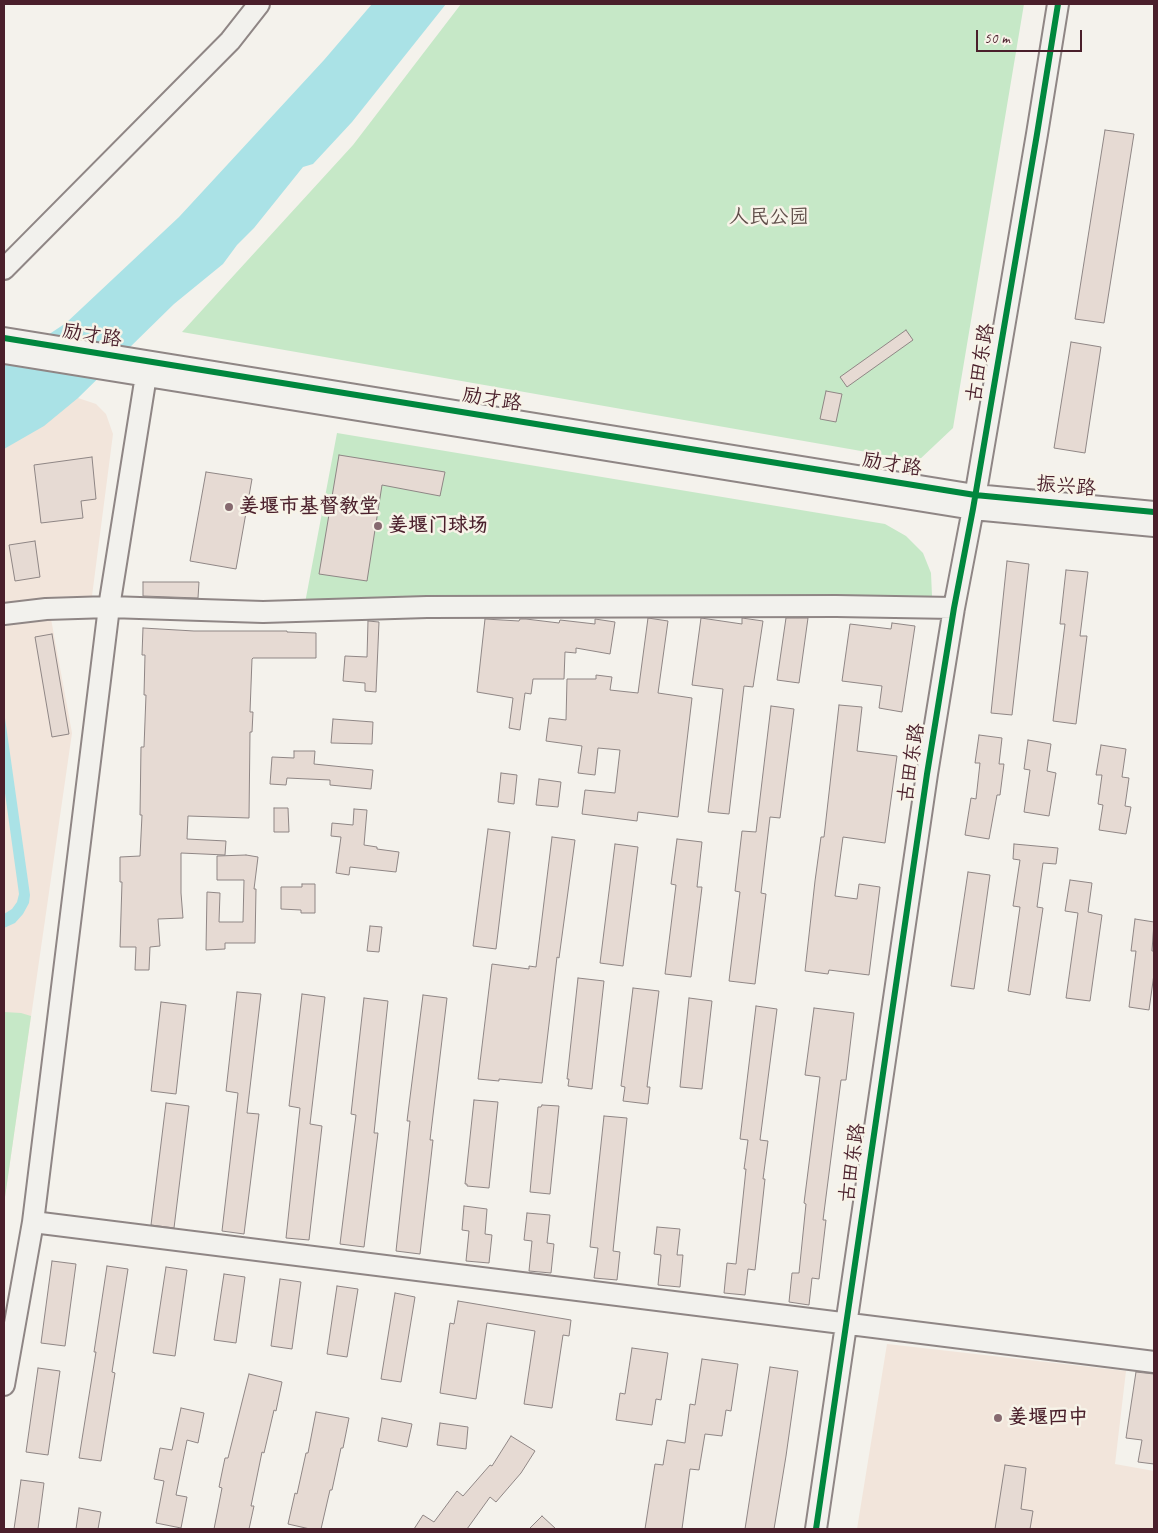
<!DOCTYPE html>
<html>
<head>
<meta charset="utf-8">
<style>
	body { margin:0 }
	#map { position:relative; width:1158px; height:1533px; overflow:hidden; background:#f4f2ec; font-family:Caveat,sans-serif }
	canvas { display:block }
	.frame { position:absolute; inset:0; border:5px solid #4a1f2b; pointer-events:none }
	.scale { position:absolute; left:976px; top:30px; width:106px; height:22px; box-sizing:border-box; border:2px solid #4a1f2b; border-top:0; padding-left:6px; font-size:15px; line-height:18px; white-space:nowrap; color:#4a1f2b; -webkit-text-stroke:4px #f7f3e8; paint-order:stroke }
</style>
</head>
<body>
<div id="map">
<canvas width="1158" height="1533"></canvas>
<div class="frame"></div>
<div class="scale">50 m</div>
</div>
<script>
const ctx = document.querySelector('canvas').getContext('2d');
ctx.lineJoin = 'round';
function paint(path, color) { ctx.fillStyle = color; ctx.fill(path, 'evenodd'); }
const poly = rows => new Path2D(rows.map(r => 'M' + r).join(''));
function trace(path, color, width, dash) { ctx.strokeStyle = color; ctx.lineWidth = width; ctx.lineCap = dash ? 'butt' : 'round'; ctx.setLineDash(dash || []); ctx.stroke(path); }
function write(font, color, halo, rows, align = 'center') {
  ctx.font = font + ' Caveat,"LXGW WenKai TC",sans-serif'; ctx.lineWidth = 5; ctx.setLineDash([]); ctx.textBaseline = 'middle'; ctx.strokeStyle = halo; ctx.fillStyle = color; for (const [text, x, y, turn = 0] of rows) {
    ctx.save(); ctx.translate(x, y); ctx.rotate((+turn || 0) * Math.PI / 180); ctx.textAlign = isNaN(turn) ? turn : align; if (halo) ctx.strokeText(text, 0, 0); ctx.fillText(text, 0, 0); ctx.restore();
  }
}
const built = poly([
	[4,391,78,398,96,404,106,414,113,434,92,596,47,597,72,733,4,1204],
	[887,1344,1126,1371,1115,1464,1154,1471,1154,1529,857,1529]
]);
const green = poly([
	[461,4,1024,4,953,428,918,461,182,332,353,145],
	[337,433,885,524,906,536,923,553,931,573,932,596,305,603],
	[4,1012,21,1013,31,1016,4,1204]
]);
const water = poly([
	[372,4,446,4,352,122,313,164,303,167,254,228,237,245,223,264,174,304,78,398,44,426,4,449,4,364,66,323,179,217,324,60],
	[4,711,30,895,29,903,23,914,15,923,4,928,4,914,12,909,17,902,19,894,4,786]
]);
const building = poly([
	[1105,130,1134,134,1104,323,1075,319,1105,130],
	[906,330,913,340,847,387,840,377,906,330],
	[1071,342,1101,347,1085,453,1054,448,1071,342],
	[826,391,842,394,836,422,820,419,826,391],
	[339,455,445,472,440,496,382,485,367,581,319,574,339,455],
	[92,457,96,499,81,501,83,518,41,523,34,465,92,457],
	[206,472,252,479,236,569,190,561,206,472],
	[35,541,40,577,15,581,9,545,35,541],
	[1007,561,1029,564,1012,715,991,713,1007,561],
	[1066,570,1088,572,1080,636,1087,636,1076,724,1053,721,1065,624,1060,624,1066,570],
	[143,582,199,582,198,598,143,596,143,582],
	[648,618,668,621,658,693,692,698,678,817,638,812,637,821,582,814,585,790,615,793,620,750,598,748,595,775,578,773,582,746,546,741,549,718,566,720,567,679,596,679,596,675,612,677,610,690,638,693,648,618],
	[701,618,742,624,742,618,763,621,753,687,744,686,729,814,708,812,723,689,692,685,701,618],
	[786,618,808,618,799,683,777,680,786,618],
	[485,619,519,621,520,619,526,619,559,623,560,620,595,624,595,619,615,622,610,654,576,648,576,653,565,652,564,679,533,679,531,694,525,693,520,730,509,728,513,698,477,692,485,619],
	[368,621,379,622,376,692,365,691,365,683,343,681,345,656,367,657,368,621],
	[892,623,915,626,902,712,879,708,882,686,842,681,850,624,891,629,892,623],
	[143,628,194,631,287,631,287,632,316,633,316,658,253,658,252,659,250,712,253,712,252,732,250,732,249,818,188,816,187,839,226,841,225,855,181,853,181,893,183,918,158,919,160,946,150,947,149,970,135,970,136,947,120,947,122,882,120,882,120,857,140,856,142,815,140,815,141,747,144,747,146,695,144,695,145,655,142,655,143,628],
	[52,634,69,734,52,737,35,637,52,634],
	[839,705,862,707,857,751,897,756,885,843,843,837,835,896,857,899,859,884,880,887,869,975,829,970,828,974,805,971,815,881,821,837,824,837,839,705],
	[771,706,794,709,780,818,770,817,761,893,766,894,755,984,729,981,740,892,735,891,742,831,756,832,771,706],
	[333,719,373,722,372,744,331,743,333,719],
	[979,735,1002,738,999,764,1004,764,1000,795,997,795,989,839,965,835,971,798,976,799,980,763,975,763,979,735],
	[1028,740,1051,744,1047,771,1056,773,1049,816,1024,812,1030,770,1024,769,1028,740],
	[1101,745,1126,749,1122,777,1129,778,1125,806,1131,807,1126,834,1099,830,1103,805,1098,804,1102,775,1096,775,1101,745],
	[294,751,315,751,314,764,373,770,371,789,330,785,330,780,287,778,286,785,270,784,272,757,294,758,294,751],
	[501,773,517,775,514,804,498,802,501,773],
	[539,779,561,782,558,807,536,805,539,779],
	[274,808,288,808,289,832,274,832,274,808],
	[354,809,367,810,364,845,377,847,377,849,399,852,396,872,350,867,349,875,336,873,341,837,331,836,332,823,353,825,354,809],
	[488,829,510,832,496,949,473,946,488,829],
	[552,837,575,840,559,958,557,957,542,1083,499,1079,499,1081,478,1079,492,964,529,969,529,966,536,967,552,837],
	[677,839,702,842,697,887,702,887,691,977,665,974,676,885,671,884,677,839],
	[615,844,638,847,623,966,600,963,615,844],
	[1014,844,1058,848,1056,864,1043,863,1037,907,1043,908,1030,995,1008,991,1020,907,1013,906,1020,860,1013,859,1014,844],
	[246,855,258,857,254,889,256,889,255,943,225,943,225,949,206,950,207,892,220,893,219,922,243,922,244,880,217,880,217,856,246,855],
	[968,872,990,875,974,989,951,986,968,872],
	[1070,880,1092,883,1088,912,1102,915,1090,1001,1066,998,1078,913,1065,911,1070,880],
	[302,884,315,884,315,913,301,913,301,910,281,909,281,887,302,887,302,884],
	[1135,919,1154,922,1152,951,1154,951,1154,974,1149,1010,1129,1007,1136,951,1131,951,1135,919],
	[370,926,382,927,379,952,367,951,370,926],
	[578,978,604,981,592,1089,568,1086,569,1079,567,1079,578,978],
	[633,988,659,991,647,1087,650,1087,648,1104,623,1101,625,1087,621,1086,633,988],
	[237,992,261,994,247,1113,259,1114,244,1234,222,1231,238,1093,226,1091,237,992],
	[302,994,325,997,310,1124,322,1126,309,1240,286,1238,300,1108,289,1106,302,994],
	[423,995,447,998,430,1140,433,1140,420,1254,396,1251,410,1121,407,1121,423,995],
	[364,998,388,1001,374,1133,378,1133,364,1247,340,1244,356,1115,351,1114,364,998],
	[689,998,712,1001,702,1089,680,1087,689,998],
	[161,1002,186,1005,176,1094,151,1091,161,1002],
	[756,1006,777,1009,760,1140,768,1141,763,1179,765,1179,755,1270,748,1269,745,1295,724,1293,727,1263,736,1264,746,1169,744,1169,748,1140,740,1139,756,1006],
	[814,1008,854,1013,846,1080,841,1080,823,1220,826,1220,819,1279,812,1278,809,1305,789,1302,792,1273,799,1273,806,1204,804,1203,820,1077,805,1075,814,1008],
	[474,1100,498,1102,489,1188,467,1186,467,1184,465,1184,474,1100],
	[166,1103,189,1106,174,1228,151,1225,166,1103],
	[542,1105,559,1106,550,1194,530,1192,538,1107,541,1107,542,1105],
	[604,1116,627,1118,613,1251,620,1252,617,1280,594,1278,598,1248,590,1247,604,1116],
	[464,1206,487,1209,485,1234,492,1235,489,1263,466,1261,469,1231,462,1230,464,1206],
	[527,1213,550,1215,547,1243,554,1244,551,1273,529,1271,532,1241,524,1240,527,1213],
	[657,1227,680,1229,677,1255,683,1255,680,1287,658,1285,661,1255,654,1254,657,1227],
	[52,1261,76,1264,65,1346,41,1343,52,1261],
	[107,1266,128,1269,112,1372,115,1373,101,1461,79,1458,96,1352,94,1352,107,1266],
	[166,1267,187,1270,175,1356,153,1353,166,1267],
	[224,1274,245,1277,236,1343,214,1340,224,1274],
	[280,1279,301,1282,292,1349,271,1346,280,1279],
	[337,1286,358,1289,347,1357,327,1354,337,1286],
	[395,1293,415,1297,401,1382,381,1379,395,1293],
	[458,1301,571,1320,569,1336,563,1335,552,1408,524,1404,535,1331,487,1323,476,1399,440,1393,450,1323,454,1324,458,1301],
	[632,1348,668,1353,661,1400,656,1399,652,1425,616,1420,620,1393,625,1394,632,1348],
	[702,1359,738,1364,731,1411,726,1410,722,1436,705,1434,699,1470,690,1469,682,1529,645,1529,655,1464,663,1465,667,1440,685,1443,690,1404,695,1405,702,1359],
	[770,1367,798,1371,786,1456,774,1529,745,1529,770,1367],
	[38,1368,60,1371,48,1455,26,1452,38,1368],
	[1136,1372,1154,1374,1154,1464,1138,1462,1142,1440,1126,1438,1136,1372],
	[249,1374,282,1382,276,1411,274,1410,264,1453,262,1452,251,1506,254,1506,249,1529,214,1529,222,1488,219,1487,225,1458,228,1458,249,1374],
	[181,1408,204,1413,198,1443,187,1440,176,1495,187,1497,181,1528,156,1523,164,1481,154,1479,160,1448,172,1450,181,1408],
	[316,1412,349,1418,343,1448,341,1448,332,1490,330,1490,321,1529,310,1529,288,1524,295,1493,297,1494,306,1453,308,1453,316,1412],
	[382,1418,412,1424,407,1447,378,1441,382,1418],
	[440,1423,468,1427,466,1449,437,1445,440,1423],
	[511,1436,535,1451,521,1473,496,1502,490,1497,467,1529,414,1529,423,1515,434,1522,457,1491,463,1496,490,1465,492,1466,511,1436],
	[1005,1465,1026,1468,1021,1509,1033,1511,1030,1529,995,1529,1005,1465],
	[21,1480,44,1483,38,1529,14,1529,21,1480],
	[79,1508,101,1512,98,1529,76,1529,79,1508],
	[542,1516,556,1529,529,1529,542,1516]
]);
const minor = poly([
	[4,269,230,41,259,4],
	[4,338,975,495,1154,512],
	[4,353,973,509,1154,526],
	[4,614,46,609,109,607,263,612,427,607,836,606,954,608],
	[33,1222,1154,1362],
	[4,1385,33,1222,109,607,148,363],
	[816,1529,927,774,954,608,973,509,1037,134,1058,4]
]);
const cycleway = poly([
	[4,338,975,495,1154,512],
	[816,1529,927,774,954,608,973,509,1037,134,1058,4]
]);
const markers = [
	[229,507,5,"#86696f"],
	[378,526,5,"#86696f"],
	[998,1418,5,"#86696f"]
];
const parkNames = [
	["人民公园",769,218]
];
const streetNames = [
	["励才路",92,336,9],
	["古田东路",981,363,-80],
	["励才路",492,400,9],
	["励才路",892,465,9],
	["振兴路",1066,487,5],
	["古田东路",912,763,-81],
	["古田东路",853,1163,-82]
];
const poiNames = [
	["姜堰市基督教堂",239,507],
	["姜堰门球场",388,526],
	["姜堰四中",1008,1418]
];
paint(built, '#f2e5db');
paint(green, '#c6e8c7');
paint(water, '#aae2e6');
paint(building, '#e6dad3');
trace(building, '#8f8685', 1);
trace(minor, '#8f8685', 24);
trace(minor, '#f2f1ed', 20);
trace(cycleway, '#00873e', 6);
for (const [x, y, r, color] of markers) { const dot = new Path2D(); dot.arc(x, y, r, 0, 2 * Math.PI); ctx.fillStyle = color; ctx.fill(dot); trace(dot, '#f7f3e8', 2); }
write('20px', '#604f4a', '#f7f3e8', parkNames);
write('20px', '#4a1f2b', '#f7f3e8', streetNames);
write('bold 20px', '#4a1f2b', '#f7f3e8', poiNames, 'left');
</script>
</body>
</html>
